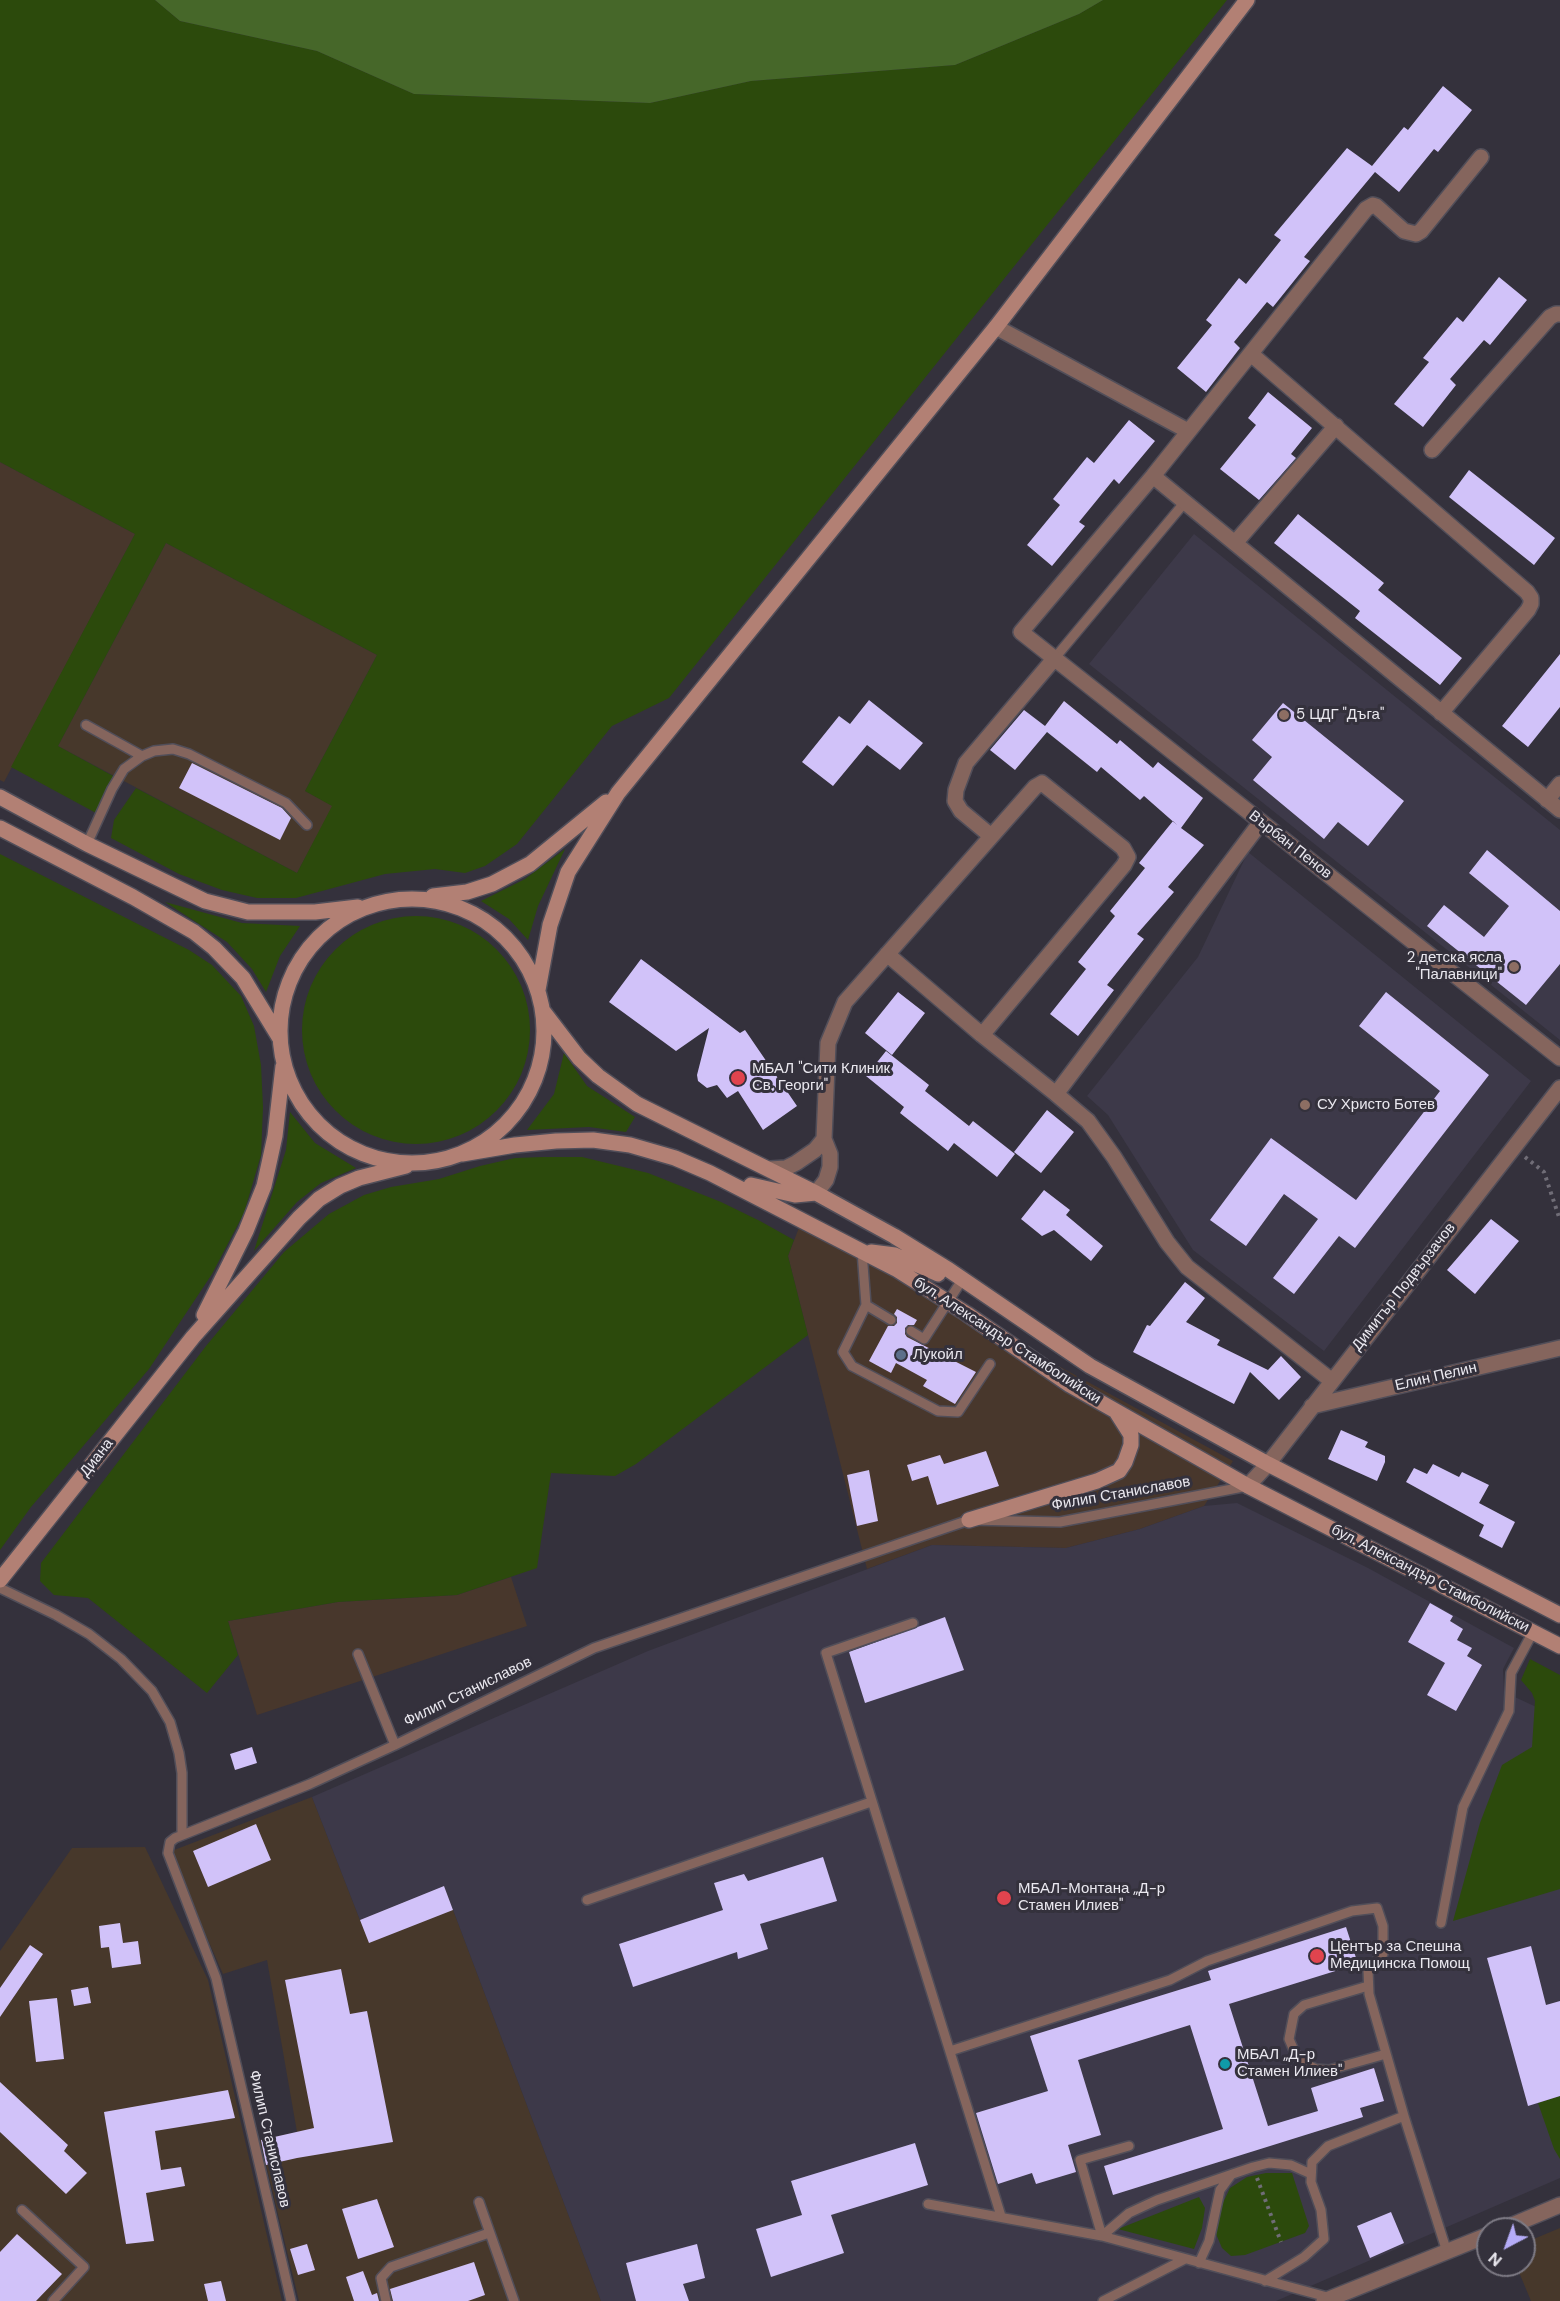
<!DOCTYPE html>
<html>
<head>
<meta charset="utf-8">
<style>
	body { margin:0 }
	#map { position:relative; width:1560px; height:2301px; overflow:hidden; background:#34313c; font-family:"DM Sans",sans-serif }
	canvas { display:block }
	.north { position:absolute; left:1476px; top:2217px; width:60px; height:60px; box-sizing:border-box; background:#34313c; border:2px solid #7d7a84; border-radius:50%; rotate:221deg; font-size:16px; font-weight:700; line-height:24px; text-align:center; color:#eae8ef }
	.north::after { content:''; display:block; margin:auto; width:21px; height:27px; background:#b5acf8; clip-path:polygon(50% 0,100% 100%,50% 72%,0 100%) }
</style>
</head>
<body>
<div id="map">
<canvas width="1560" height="2301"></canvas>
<div class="north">N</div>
</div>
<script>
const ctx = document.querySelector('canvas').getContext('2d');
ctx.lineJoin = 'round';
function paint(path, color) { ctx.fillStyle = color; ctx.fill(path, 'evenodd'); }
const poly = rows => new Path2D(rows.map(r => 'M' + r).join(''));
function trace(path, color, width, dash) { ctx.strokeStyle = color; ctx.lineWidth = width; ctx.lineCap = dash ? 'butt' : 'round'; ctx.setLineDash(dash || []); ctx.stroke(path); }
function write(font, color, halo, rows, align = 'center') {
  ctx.font = font + ' "DM Sans",sans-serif'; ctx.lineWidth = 6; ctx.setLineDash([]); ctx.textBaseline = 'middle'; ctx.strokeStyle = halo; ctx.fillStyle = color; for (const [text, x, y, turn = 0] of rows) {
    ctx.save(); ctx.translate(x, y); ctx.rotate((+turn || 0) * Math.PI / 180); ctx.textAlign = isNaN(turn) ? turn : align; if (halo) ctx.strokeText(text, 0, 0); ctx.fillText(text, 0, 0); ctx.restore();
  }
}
const commercial = poly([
	[0,462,135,534,4,782,0,780],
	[802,1220,965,1315,1233,1461,1204,1506,1140,1529,1066,1548,932,1545,867,1569,788,1256],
	[511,1577,527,1626,257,1715,228,1621,338,1602,457,1595]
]);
const industrial = poly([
	[166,543,377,655,305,791,333,806,297,873,58,746],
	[312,1797,360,1920,444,1886,601,2301,299,2301,260,2140,297,2132,267,1960,223,1974,169,1852],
	[145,1847,208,1980,282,2301,0,2301,0,1951,72,1848],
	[1560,2228,1560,2301,1531,2301,1516,2265,1524,2265,1524,2243]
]);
const built = poly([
	[1194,534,1560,830,1560,1040,1089,664],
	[1248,852,1531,1081,1324,1351,1193,1250,1108,1115,1087,1096,1198,957],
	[1237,1503,1368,1568,1514,1648,1503,1669,1504,1692,1560,1718,1560,2178,1276,2301,601,2301,444,1886,360,1920,312,1797,648,1651,932,1545,1066,1548,1140,1529,1204,1506]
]);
const green = poly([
	[0,0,155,0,180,21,317,51,414,94,650,103,751,81,955,65,1079,14,1103,0,1227,0,669,698,612,726,517,844,485,866,465,873,435,869,385,874,296,898,257,898,222,890,179,874,111,838,114,820,136,788,297,873,332,806,305,791,377,655,166,543,58,746,115,777,96,813,11,767,135,534,0,462],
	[565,849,538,906,528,940,509,919,481,901,525,879],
	[0,854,189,950,212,965,241,996,254,1026,261,1065,263,1107,261,1155,244,1213,212,1274,149,1369,31,1507,0,1550],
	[165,902,242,923,300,926,280,956,266,992,252,969,227,942],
	'302 1030a114 114 0 1 1 228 0a114 114 0 1 1-228 0Z',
	[564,1053,587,1086,635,1117,626,1132,589,1127,527,1130,554,1094],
	[290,1112,315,1143,356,1168,321,1183,297,1202,254,1251,286,1150],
	[543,1157,582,1157,648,1173,721,1202,760,1221,794,1240,788,1256,808,1335,636,1464,615,1476,551,1473,537,1568,457,1595,338,1602,228,1621,238,1655,207,1693,88,1598,54,1595,40,1581,41,1563,206,1346,284,1252,329,1214,364,1195,391,1187,439,1179,480,1166,515,1158],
	[1530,1659,1560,1675,1560,1889,1453,1921,1480,1823,1502,1765,1532,1747,1535,1701,1532,1693,1521,1680],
	[1560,2096,1560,2159,1554,2149,1538,2103],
	[1266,2173,1292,2173,1309,2226,1305,2233,1245,2255,1231,2256,1222,2248,1216,2234,1221,2207,1230,2188,1247,2177],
	[1199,2197,1205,2208,1202,2228,1194,2249,1118,2229]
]);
const forest = poly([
	[155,0,1103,0,1079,14,955,65,751,81,650,103,414,94,317,51,180,21]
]);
const building = poly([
	[1443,86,1472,110,1438,152,1434,149,1399,192,1375,172,1304,257,1310,261,1273,307,1267,302,1234,342,1240,348,1206,392,1177,368,1212,325,1206,320,1239,278,1246,284,1281,240,1274,235,1347,148,1372,166,1404,127,1408,130],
	[1499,277,1527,300,1490,345,1484,340,1450,379,1456,385,1423,427,1394,404,1429,362,1423,358,1457,317,1463,322],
	[1268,392,1312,428,1291,454,1296,458,1259,500,1220,469,1256,425,1248,418],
	[1129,420,1155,441,1119,484,1114,479,1097,500,1079,522,1085,526,1052,566,1027,545,1060,505,1053,499,1087,457,1094,463],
	[1469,470,1555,538,1534,565,1449,497],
	[1298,514,1384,583,1378,590,1462,658,1440,685,1355,618,1360,611,1274,543],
	[1560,654,1560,707,1528,747,1502,726],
	[869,700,923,743,900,770,867,745,833,786,802,762,839,716,850,724],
	[1064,701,1117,744,1120,740,1153,768,1158,762,1203,798,1181,828,1204,845,1168,887,1174,892,1137,934,1144,939,1107,985,1114,990,1078,1036,1050,1014,1086,969,1078,962,1115,916,1110,911,1145,868,1139,863,1173,821,1177,825,1144,796,1140,800,1101,767,1097,772,1047,732,1015,770,990,750,1024,710,1045,726],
	[1283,703,1404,801,1368,846,1338,822,1324,839,1253,780,1272,757,1252,740],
	[192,763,282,808,291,818,280,840,179,788],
	[1487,850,1560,911,1560,964,1526,1005,1427,926,1444,905,1484,937,1509,906,1469,873],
	[641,959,740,1033,745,1030,797,1106,763,1130,738,1091,727,1098,717,1085,707,1088,698,1081,697,1075,709,1028,676,1051,609,1002],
	[898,992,925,1013,892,1055,865,1033],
	[1386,992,1489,1075,1355,1248,1339,1236,1294,1294,1273,1278,1318,1219,1284,1194,1246,1246,1210,1220,1271,1138,1356,1200,1440,1091,1359,1026],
	[886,1051,929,1085,925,1091,969,1126,973,1121,1015,1154,997,1177,954,1143,948,1151,900,1113,904,1107,866,1076],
	[1047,1110,1074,1132,1041,1173,1014,1152],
	[1044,1190,1070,1210,1066,1215,1103,1246,1091,1261,1054,1230,1042,1236,1021,1219],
	[1491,1219,1519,1241,1475,1294,1447,1270],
	[1185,1282,1205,1298,1186,1322,1220,1340,1217,1345,1268,1370,1281,1356,1301,1377,1279,1400,1250,1372,1234,1404,1133,1352,1147,1325,1150,1326],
	[897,1309,917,1320,914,1325,908,1325,905,1328,905,1334,907,1337,976,1372,955,1404,923,1386,927,1380,896,1363,891,1373,869,1361,888,1326,894,1326,897,1323,897,1317,894,1314],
	[1341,1430,1368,1442,1365,1447,1385,1456,1385,1462,1377,1481,1328,1459],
	[986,1451,999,1486,937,1505,928,1476,912,1481,907,1465,940,1455,944,1464],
	[1433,1464,1459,1477,1462,1472,1489,1485,1479,1503,1515,1522,1502,1548,1479,1536,1484,1525,1406,1482,1414,1468,1427,1474],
	[869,1470,878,1521,857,1526,847,1475],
	[1430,1603,1453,1616,1450,1621,1463,1629,1457,1640,1472,1648,1467,1656,1482,1665,1456,1711,1427,1695,1445,1663,1408,1642],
	[945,1617,964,1670,865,1703,849,1652],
	[252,1747,257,1763,235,1770,230,1754],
	[256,1824,271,1860,208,1887,193,1851],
	[823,1857,837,1901,760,1924,768,1949,738,1959,737,1952,633,1987,619,1944,723,1910,714,1883,744,1874,748,1881],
	[444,1886,453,1910,369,1943,360,1920],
	[120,1923,123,1943,138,1941,141,1964,112,1968,109,1947,101,1948,99,1926],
	[1346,1927,1358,1964,1229,2004,1268,2126,1318,2111,1311,2088,1374,2068,1384,2101,1360,2108,1363,2117,1113,2195,1104,2166,1223,2129,1190,2025,1078,2060,1101,2135,1068,2145,1076,2172,1036,2184,1032,2173,998,2184,976,2113,1048,2091,1030,2036,1211,1980,1208,1971],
	[30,1945,43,1954,0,2017,0,1988],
	[1531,1946,1546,2005,1560,2001,1560,2096,1528,2106,1487,1958],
	[341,1969,350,2014,367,2011,393,2142,297,2158,266,2165,261,2140,314,2128,285,1980],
	[88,1987,91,2003,74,2006,71,1990],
	[57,1998,64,2059,36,2062,29,2001],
	[0,2082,68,2145,64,2151,87,2173,66,2194,0,2132],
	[228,2090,235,2118,155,2131,161,2170,181,2167,185,2186,146,2193,154,2241,126,2244,104,2112],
	[915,2143,928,2185,831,2215,844,2253,771,2277,756,2229,802,2215,791,2181],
	[377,2199,394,2247,358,2259,342,2209],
	[1391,2212,1404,2243,1370,2258,1357,2226],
	[17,2234,62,2274,36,2301,0,2301,0,2252],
	[307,2244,315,2270,298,2275,290,2249],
	[697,2244,705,2278,683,2284,689,2301,636,2301,626,2263],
	[474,2262,485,2295,468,2301,393,2301,390,2289],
	[363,2271,372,2295,377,2293,379,2301,354,2301,346,2277],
	[221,2281,226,2301,208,2301,204,2284]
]);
const path = poly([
	[1525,1157,1544,1172,1560,1220],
	[1257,2178,1281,2242]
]);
const service = poly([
	[1054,659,1185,502],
	[86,725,142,756],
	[87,844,112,789,124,769,142,756,154,751,173,749,189,754,286,803,307,825],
	[862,1251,866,1305,843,1352,852,1366,938,1411,958,1412,990,1364],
	[866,1305,891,1320],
	[911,1331,924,1339,962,1280],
	[0,1588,56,1615,89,1634,121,1659,152,1691,170,1722,179,1753,182,1773,182,1835],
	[913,1623,826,1653,1001,2216],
	[358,1654,395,1745],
	[587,1900,871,1802],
	[1441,1923,1463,1807,1509,1711,1511,1673,1533,1632],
	[1368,1986,1304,2005,1294,2014,1289,2039,1295,2053,1304,2063,1316,2069,1329,2070,1386,2054],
	[950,2051,1170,1980,1207,1961,1352,1911,1377,1908,1383,1926,1383,1954,1368,1970,1369,1994,1404,2116,1447,2252],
	[1129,2146,1080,2160,1102,2236,1129,2213,1157,2200,1253,2167,1269,2163,1291,2165,1311,2174],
	[479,2202,514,2301],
	[928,2204,1102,2236,1331,2298],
	[22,2210,84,2267,53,2301],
	[1199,2263,1209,2241,1220,2190,1231,2175],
	[1265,2281,1304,2257,1324,2239,1321,2210,1311,2182,1312,2162,1328,2146,1404,2116],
	[291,2301,216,1978,168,1853,170,1842,175,1838,310,1784,395,1745,594,1648,969,1520,1060,1522,1248,1486],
	[386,2301,381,2278,391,2267,489,2233],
	[1103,2301,1185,2259]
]);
const minor = poly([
	[1481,157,1421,231,1416,234,1404,231,1376,206,1373,205,1366,209,1153,476,1021,632,1560,1058],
	[996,327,1188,431],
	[1251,354,1527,592,1531,598,1531,604,1528,610,1441,713],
	[1432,450,1550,317,1556,314,1560,314],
	[1153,476,1560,810],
	[1235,543,1336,426],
	[1547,800,1560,784],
	[1261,822,1056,1094,1088,1121,1114,1157,1167,1242,1187,1267,1332,1381],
	[991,836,961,811,955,801,956,790,966,763,1054,659],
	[887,954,982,1035,1056,1094],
	[770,1169,786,1168,796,1163,815,1150,824,1139],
	[816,1193,826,1180,830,1167,830,1154,824,1139,828,1043,845,1002,1035,787,1042,783,1123,848,1128,857,1124,865,982,1035],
	[1312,1406,1560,1348],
	[1248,1486,1268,1464,1560,1088],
	[1503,2229,1560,2205],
	[1324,2301,1488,2235]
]);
const secondary = poly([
	[0,797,87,844,205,901,248,912,315,912,358,907],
	[0,828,133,897,194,932,214,948,243,978,279,1037],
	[433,896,467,892,492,884,530,864,606,802],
	'280 1031a132 132 0 1 1 264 0a132 132 0 1 1-264 0Z',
	[538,990,550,925,568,872,618,793,996,327,1247,0],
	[543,1011,579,1058,598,1076,637,1104,816,1193,894,1236,949,1270,1090,1366,1268,1464,1560,1615],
	[462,1154,515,1145,556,1141,593,1140,630,1145,675,1158,710,1173,896,1269,967,1314,1070,1385,1248,1486,1560,1646],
	[751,1185,795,1195,816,1193],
	[871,1252,895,1255,938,1274],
	[204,1315,246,1231,264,1186,275,1136,283,1066],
	[969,1520,1097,1481,1119,1471,1125,1462,1131,1445,1131,1435,1117,1413],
	[0,1580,193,1337,299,1218,319,1199,340,1186,359,1178,406,1166]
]);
const markers = [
	[1284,715,6,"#8d6e63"],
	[1514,967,6,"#8d6e63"],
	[738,1078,8,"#e0444e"],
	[1305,1105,6,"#8d6e63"],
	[901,1355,6,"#5c6f8a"],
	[1004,1898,8,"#e0444e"],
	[1317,1956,8,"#e0444e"],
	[1225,2064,6,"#0f9aa8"]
];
const poiNames = [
	["5 ЦДГ \"Дъга\"",1296,715],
	["2 детска ясла",1502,958,"right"],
	["\"Палавници\"",1502,975,"right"],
	["МБАЛ \"Сити Клиник",752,1069],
	["Св. Георги\"",752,1086],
	["СУ Христо Ботев",1317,1105],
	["Лукойл",913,1355],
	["МБАЛ-Монтана „Д-р",1018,1889],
	["Стамен Илиев\"",1018,1906],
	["Център за Спешна",1330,1947],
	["Медицинска Помощ",1330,1964],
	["МБАЛ „Д-р",1237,2055],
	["Стамен Илиев\"",1237,2072]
];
const streetNames = [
	["Върбан Пенов",1290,845,38],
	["Димитър Подвързачов",1404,1287,-52],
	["бул. Александър Стамболийски",1007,1341,33],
	["Елин Пелин",1436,1377,-13],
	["Диана",97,1458,-52],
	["Филип Станиславов",1121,1494,-10],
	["бул. Александър Стамболийски",1430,1579,27],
	["Филип Станиславов",468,1692,-26],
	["Филип Станиславов",269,2139,77]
];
paint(commercial, '#48372c');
paint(industrial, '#47382b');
paint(built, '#3d3949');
paint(green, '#2c4a0c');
paint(forest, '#466729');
paint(building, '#d1c2f9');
trace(service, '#514e59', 12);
trace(minor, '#514e59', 18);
trace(secondary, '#514e59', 18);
trace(path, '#706d77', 4, [3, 4.5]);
trace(service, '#85655d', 9);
trace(minor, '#85655d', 15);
trace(secondary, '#b28074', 15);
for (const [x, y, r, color] of markers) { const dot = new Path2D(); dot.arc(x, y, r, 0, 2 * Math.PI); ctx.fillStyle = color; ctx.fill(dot); trace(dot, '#34313c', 2); }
write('15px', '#eae8ef', '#34313c', poiNames, 'left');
write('15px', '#eae8ef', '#34313c', streetNames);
</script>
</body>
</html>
